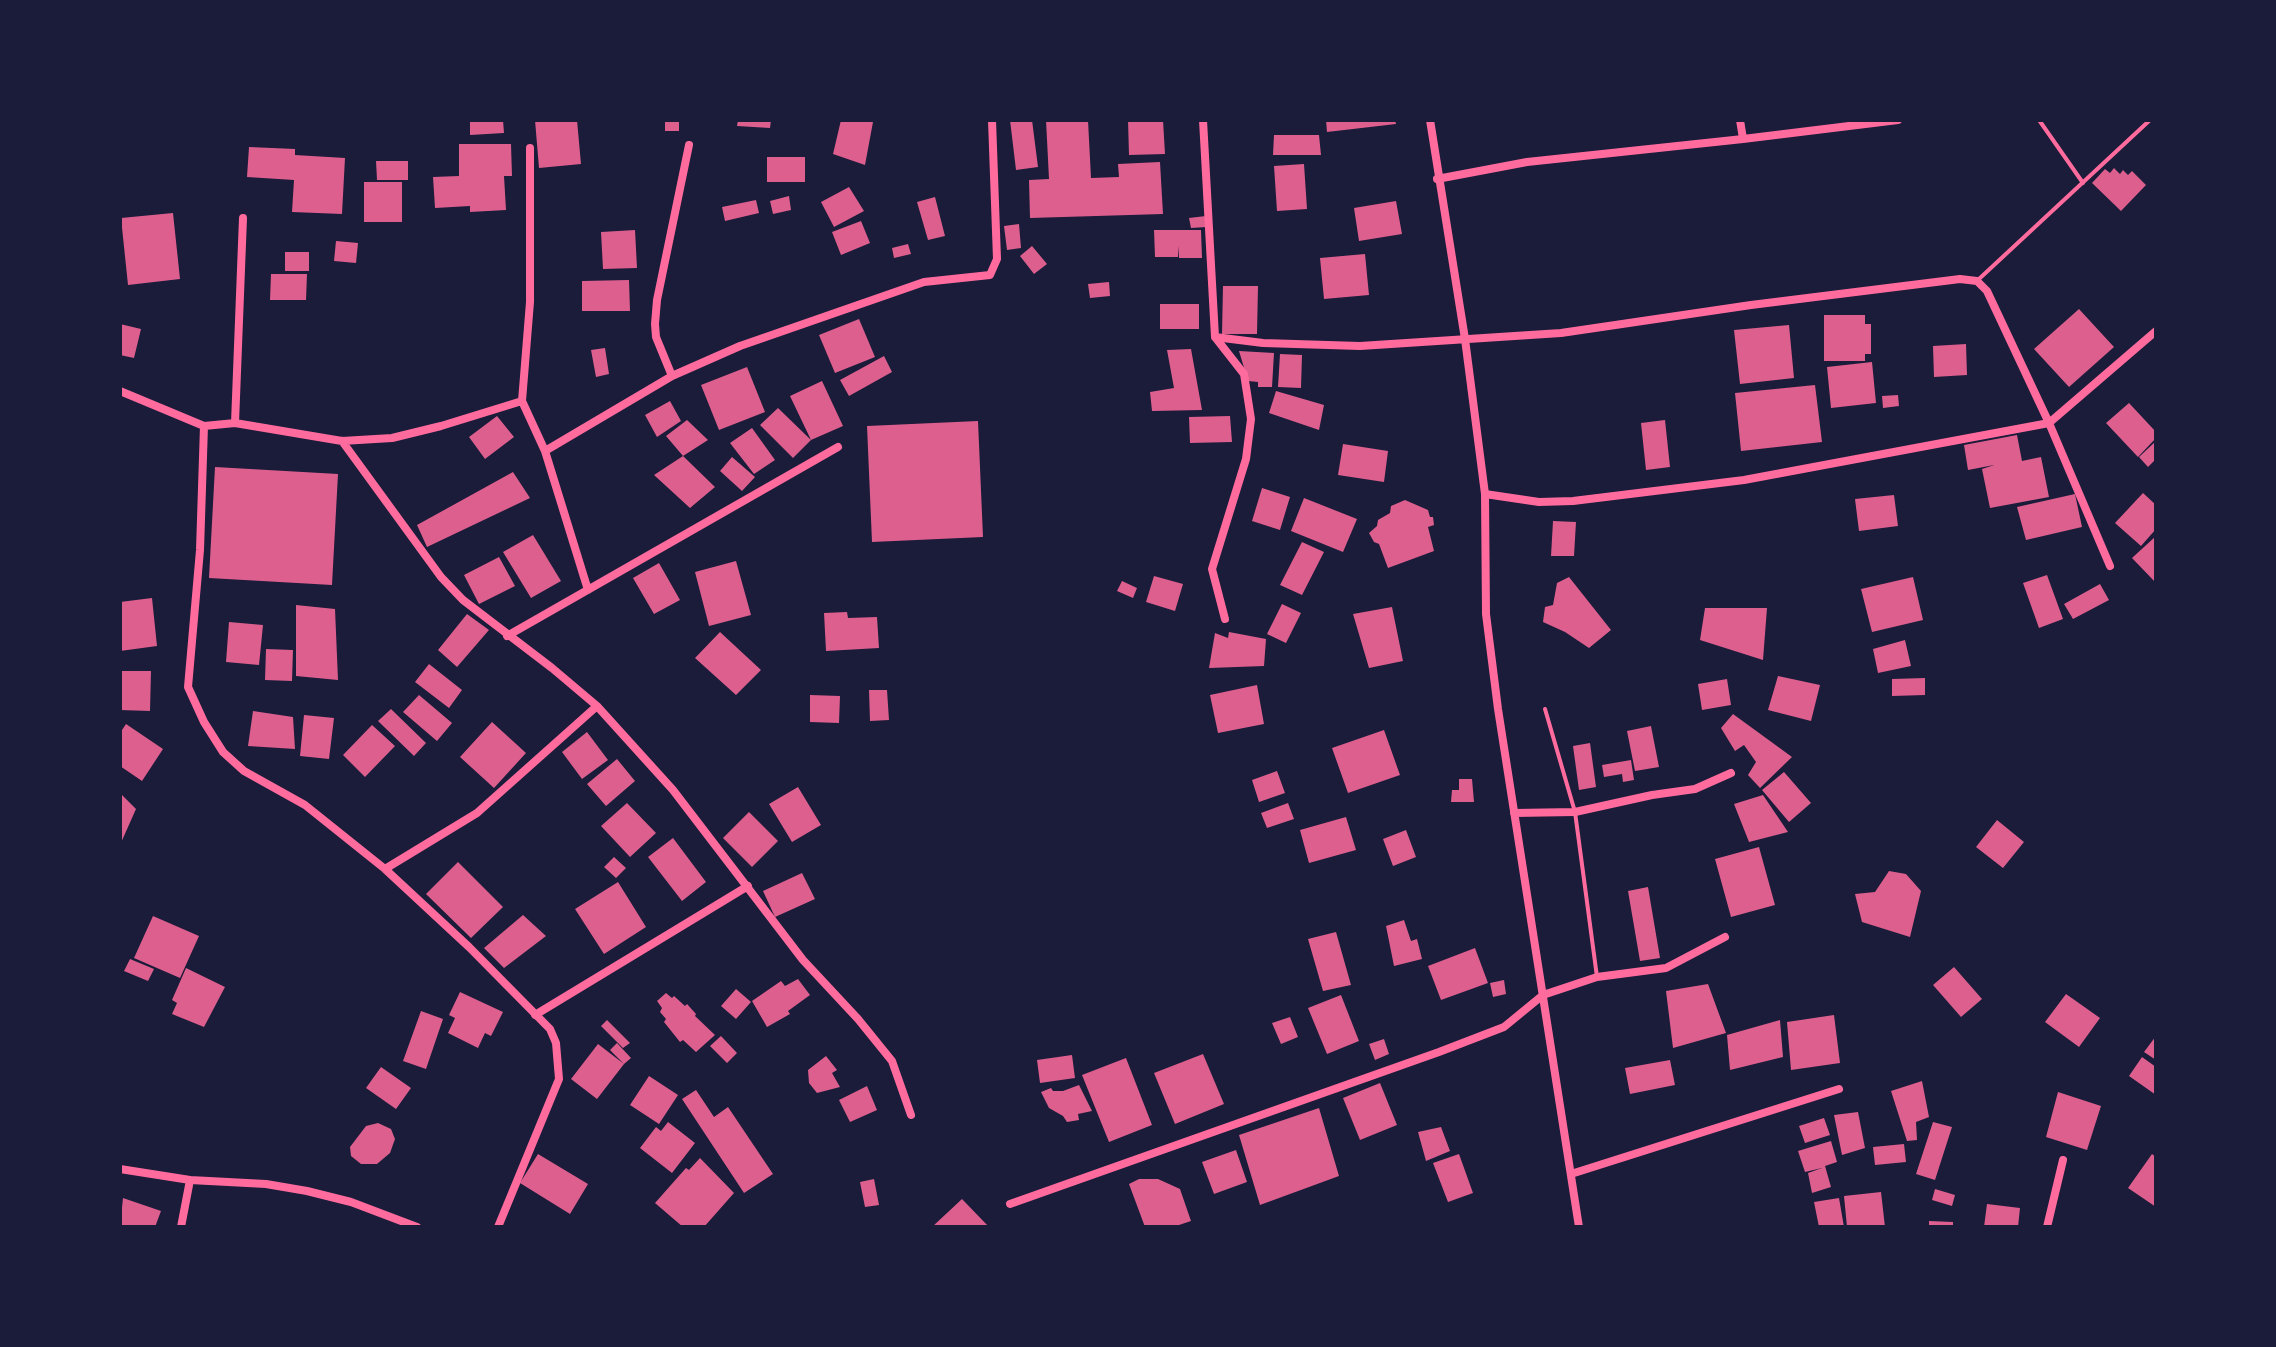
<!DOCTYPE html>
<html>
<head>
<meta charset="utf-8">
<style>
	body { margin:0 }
	#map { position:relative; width:2276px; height:1347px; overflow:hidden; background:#1b1b3a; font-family:Lato,sans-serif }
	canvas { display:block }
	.frame { position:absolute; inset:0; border:122px solid #1b1b3a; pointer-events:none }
</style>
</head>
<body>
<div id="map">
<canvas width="2276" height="1347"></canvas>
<div class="frame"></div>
</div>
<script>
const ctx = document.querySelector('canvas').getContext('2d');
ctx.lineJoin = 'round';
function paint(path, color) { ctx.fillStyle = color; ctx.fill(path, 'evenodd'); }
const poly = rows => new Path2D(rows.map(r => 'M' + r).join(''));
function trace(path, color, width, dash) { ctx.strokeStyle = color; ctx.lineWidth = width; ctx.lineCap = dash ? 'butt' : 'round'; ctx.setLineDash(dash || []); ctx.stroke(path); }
const building = poly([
	[470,120,503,120,504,133,470,135],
	[535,120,577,120,581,164,539,168],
	[665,120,679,120,679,131,665,131],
	[738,120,771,120,770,128,737,126],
	[841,120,873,122,865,165,833,154],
	[1010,120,1032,120,1038,167,1016,170],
	[1046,120,1088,120,1091,178,1119,177,1118,164,1160,162,1163,214,1030,218,1029,180,1049,179],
	[1128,120,1163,120,1165,154,1129,155],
	[1326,120,1395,120,1396,124,1327,132],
	[1274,135,1319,135,1321,155,1273,155],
	[459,144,511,144,512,176,504,176,506,210,470,212,470,206,435,208,433,177,459,176],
	[249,147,295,149,295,155,345,158,342,214,292,212,294,180,247,177],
	[767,157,805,157,805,182,767,182],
	[376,161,408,161,408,180,377,180],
	[1304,164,1307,209,1277,211,1274,166],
	[2114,168,2120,174,2123,170,2128,175,2132,171,2146,185,2121,211,2092,183,2105,169,2110,173],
	[364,182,402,182,402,222,364,222],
	[849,187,864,211,834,227,821,202],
	[789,196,791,210,773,214,770,201],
	[935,197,945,236,928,240,917,202],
	[756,200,759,213,725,221,722,207],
	[1396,201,1402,234,1359,241,1354,208],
	[173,213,180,279,128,285,121,218],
	[1206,216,1207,227,1191,228,1189,218],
	[861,221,870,243,841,255,832,232],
	[1019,224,1021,248,1007,250,1004,226],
	[635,230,637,268,603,269,601,232],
	[1154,230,1201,230,1202,258,1179,258,1179,246,1178,257,1155,257],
	[336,241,358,243,356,263,334,261],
	[908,244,911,254,894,258,892,248],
	[1032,246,1047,264,1034,274,1020,256],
	[285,252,309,252,309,271,285,271],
	[1365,254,1369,295,1324,299,1320,258],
	[271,274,307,274,306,300,270,300],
	[629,280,630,311,582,311,582,281],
	[1109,282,1110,296,1090,298,1088,284],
	[1223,286,1258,286,1257,334,1222,334],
	[1160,304,1199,304,1199,329,1160,329],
	[2079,309,2114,347,2069,387,2034,349],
	[1824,315,1865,315,1865,324,1871,324,1871,354,1865,354,1865,361,1824,361],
	[859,319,875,357,835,373,819,335],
	[120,324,141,329,134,358,120,355],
	[1789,325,1794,378,1740,384,1734,330],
	[1966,344,1967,375,1934,377,1933,346],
	[605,348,609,374,596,377,591,350],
	[1191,349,1202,410,1152,411,1150,392,1174,388,1167,350],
	[1239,351,1274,353,1272,387,1258,387,1258,382,1248,381],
	[1280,354,1302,355,1301,388,1278,387],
	[884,356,892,372,849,396,840,380],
	[1872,362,1876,403,1831,408,1827,367],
	[747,367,765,412,719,430,701,385],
	[822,381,843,426,811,440,793,458,760,425,778,408,811,440,790,396],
	[1815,385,1822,442,1741,451,1735,393],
	[1276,391,1324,405,1319,430,1269,413],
	[1898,395,1899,406,1883,408,1882,396],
	[670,401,681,421,657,437,645,415],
	[2129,403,2156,432,2156,438,2138,457,2106,423],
	[497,416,514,437,485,459,469,437],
	[1230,416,1232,442,1190,443,1189,417],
	[687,420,708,440,683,456,666,436],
	[1665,420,1670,467,1646,470,1641,423],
	[978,421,983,537,872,542,867,426],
	[752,428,775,460,754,474,730,443],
	[2017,435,2022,461,2041,457,2049,497,1990,508,1982,469,1994,465,1968,470,1964,445],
	[2156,441,2156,459,2148,467,2139,457],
	[1343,444,1388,451,1384,482,1338,475],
	[683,456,715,487,690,508,654,475],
	[732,457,755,477,742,491,720,471],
	[215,467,338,474,332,585,209,578],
	[513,472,530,498,427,547,417,525],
	[1262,488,1290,497,1280,530,1252,521],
	[2143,493,2156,505,2156,529,2141,546,2115,523],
	[2075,494,2082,527,2026,540,2017,507],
	[1894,495,1898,526,1859,531,1855,499],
	[1304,498,1357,519,1343,552,1291,531],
	[1405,500,1428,510,1430,517,1433,517,1434,525,1428,527,1434,551,1388,568,1379,544,1374,542,1369,533,1377,526,1378,520,1390,513,1391,506],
	[1553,521,1576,522,1574,556,1551,556],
	[533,535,561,581,531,598,503,552],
	[2156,536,2156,583,2132,558],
	[1302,542,1324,552,1302,595,1280,585],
	[499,557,515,586,479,604,464,575],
	[736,561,751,615,709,626,695,572],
	[659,563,680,600,654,614,633,578],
	[2047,575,2063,619,2039,628,2023,583],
	[1154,576,1183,584,1175,611,1146,602],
	[1569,577,1611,630,1589,648,1565,632,1543,622,1545,607,1553,605,1557,583],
	[1913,577,1923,620,1872,632,1861,589],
	[1122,581,1137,588,1133,598,1117,591],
	[2100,584,2109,600,2073,619,2064,604],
	[152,598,157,646,120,651,120,602],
	[1282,604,1301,613,1286,643,1267,634],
	[296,605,335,609,338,680,296,676],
	[1392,607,1403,661,1369,668,1353,614],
	[1705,608,1767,608,1763,660,1700,640],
	[847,612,848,618,877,617,879,648,826,651,824,613],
	[467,614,489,630,457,667,438,650],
	[229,622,263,625,259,665,226,662],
	[720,632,761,670,736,695,695,658],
	[1229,632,1266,639,1264,666,1209,668,1215,633,1228,638],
	[1905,640,1911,666,1878,673,1873,649],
	[266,649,293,650,292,681,265,680],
	[429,664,462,690,449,708,415,682],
	[120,671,151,671,150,711,120,710],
	[1778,676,1820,685,1811,721,1768,710],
	[1925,678,1925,695,1892,696,1892,679],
	[1727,679,1731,705,1702,710,1698,684],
	[1257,685,1264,724,1218,733,1210,695],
	[869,690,887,690,889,720,870,721],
	[419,695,452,723,437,741,403,712],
	[810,695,840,696,839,723,810,722],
	[391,709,426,743,414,756,378,721],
	[253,711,293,717,295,749,248,746],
	[1733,714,1792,757,1760,788,1748,775,1756,762,1744,745,1735,751,1721,728],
	[304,715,334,718,329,759,300,756],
	[492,722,526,753,494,788,460,757],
	[126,724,163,749,142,781,120,766,120,733],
	[372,725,395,746,365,777,343,755],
	[1651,726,1659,767,1635,771,1627,731],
	[1384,730,1400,775,1348,793,1332,748],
	[587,732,608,760,582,779,562,752],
	[1590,743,1596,787,1579,790,1573,746],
	[617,759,635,781,606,806,587,784],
	[1631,760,1634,780,1623,782,1622,774,1604,777,1602,765],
	[1277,771,1285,793,1259,802,1252,780],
	[1784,772,1811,803,1789,822,1762,790],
	[1459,779,1472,779,1474,802,1451,802,1452,790,1459,790],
	[798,787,821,825,792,842,769,804],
	[120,793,136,809,120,845],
	[1763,795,1788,832,1749,842,1734,804],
	[627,803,656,833,630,857,601,826],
	[1288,803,1294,819,1267,828,1261,813],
	[749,812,778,841,752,867,723,838],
	[1346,817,1356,850,1309,863,1300,830],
	[1997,820,2024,842,2003,868,1976,847],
	[1406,830,1416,857,1393,866,1383,839],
	[673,838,706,882,682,901,648,857],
	[1759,847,1775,905,1731,917,1715,859],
	[614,857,626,868,616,878,604,867],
	[458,862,503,907,471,938,426,894],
	[1889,871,1906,874,1921,891,1910,937,1862,922,1855,894,1875,892],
	[802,873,815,899,775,917,763,891],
	[618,882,646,927,604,954,575,909],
	[1648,887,1660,958,1640,961,1628,891],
	[523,915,546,936,504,968,484,948],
	[153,916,199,936,180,978,134,958],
	[1404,920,1411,941,1417,939,1422,959,1394,966,1386,926],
	[1336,932,1351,985,1323,991,1308,939],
	[1475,948,1488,983,1441,1000,1428,966],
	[130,959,154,969,148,981,124,971],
	[1954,967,1982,999,1961,1017,1933,985],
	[186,968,225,987,204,1027,172,1014,177,1003,172,1000],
	[798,979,810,995,788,1011,790,1014,767,1027,752,1001,781,981,785,986],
	[1504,980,1506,994,1493,997,1490,983],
	[1708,984,1726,1033,1673,1048,1666,991],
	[736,989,751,1002,736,1019,721,1006],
	[460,992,503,1012,491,1036,485,1033,478,1048,448,1033,455,1018,449,1015],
	[666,993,672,998,674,996,685,1006,687,1004,696,1014,695,1016,715,1035,696,1052,683,1040,680,1042,664,1022,666,1019,660,1012,662,1008,657,1001],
	[2066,994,2100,1018,2079,1047,2045,1022],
	[1341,995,1359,1041,1327,1054,1308,1008],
	[421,1011,443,1019,426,1069,403,1061],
	[1834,1015,1840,1063,1791,1070,1787,1022],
	[1290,1017,1298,1037,1281,1044,1272,1023],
	[607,1020,630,1043,623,1048,601,1026],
	[1780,1020,1783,1057,1730,1070,1727,1035],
	[721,1036,737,1053,727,1063,710,1046],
	[2156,1036,2156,1060,2144,1052],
	[1384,1039,1389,1054,1375,1060,1369,1044],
	[617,1043,631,1058,624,1064,610,1050],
	[598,1044,624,1064,597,1099,571,1079],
	[1203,1054,1224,1104,1175,1124,1154,1073],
	[1072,1055,1075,1078,1040,1083,1037,1060],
	[826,1056,837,1070,832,1073,840,1087,817,1093,809,1083,808,1070],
	[2142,1057,2156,1067,2156,1095,2129,1076],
	[1126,1058,1152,1125,1109,1142,1082,1075],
	[1670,1060,1675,1085,1630,1094,1625,1068],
	[381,1067,411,1088,396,1109,366,1088],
	[649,1076,678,1095,659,1124,630,1105],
	[1922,1081,1929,1117,1916,1122,1917,1140,1907,1141,1891,1091],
	[1380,1083,1397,1125,1360,1140,1343,1098],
	[1079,1085,1092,1111,1078,1114,1079,1120,1067,1122,1063,1116,1049,1108,1041,1092,1051,1088,1053,1091,1063,1091],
	[867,1086,877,1110,850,1122,839,1100],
	[696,1090,714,1117,728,1107,773,1174,744,1193,682,1099],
	[2058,1092,2101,1106,2087,1150,2046,1137],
	[1319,1108,1339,1176,1260,1205,1239,1135],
	[1858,1112,1865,1148,1842,1155,1834,1115],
	[1824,1118,1830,1135,1805,1143,1799,1126],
	[668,1122,695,1143,672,1173,640,1148,656,1127,661,1131],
	[1933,1122,1952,1127,1935,1180,1916,1174],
	[378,1123,391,1129,395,1139,390,1153,377,1164,361,1164,351,1156,350,1147,366,1126],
	[1441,1127,1450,1151,1426,1161,1418,1132],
	[1831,1141,1837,1162,1825,1166,1831,1187,1812,1193,1808,1173,1822,1168,1805,1172,1798,1151],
	[1904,1144,1906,1162,1875,1165,1873,1147],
	[1236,1150,1247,1182,1214,1194,1202,1162],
	[538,1154,588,1184,570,1214,520,1183],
	[1459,1154,1473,1193,1448,1202,1433,1163],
	[2152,1154,2156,1157,2156,1207,2128,1188],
	[700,1158,734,1193,704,1227,683,1227,655,1203,686,1168,689,1170],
	[874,1179,879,1205,865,1207,860,1182],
	[1139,1179,1158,1179,1180,1189,1191,1221,1173,1227,1145,1227,1129,1184],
	[1935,1189,1955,1195,1952,1206,1932,1200],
	[1881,1192,1885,1227,1847,1227,1844,1196],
	[123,1198,161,1211,155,1227,120,1227],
	[1839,1198,1844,1227,1819,1227,1814,1202],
	[962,1199,989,1227,932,1227],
	[1987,1204,2020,1208,2018,1227,1984,1227],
	[1929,1221,1953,1222,1953,1227,1929,1227]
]);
const service = poly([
	[2039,120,2083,183],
	[1979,279,2150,120],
	[1545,709,1575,812,1597,977]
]);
const minor = poly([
	[1203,120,1215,337,1244,374,1251,419,1246,459,1212,569,1225,619],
	[1430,120,1465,339,1485,494,1486,614,1498,709,1579,1227],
	[1740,120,1743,139,1898,120],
	[530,148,530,302,522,401,545,451,588,590],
	[1437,179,1527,162,1743,139],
	[1215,337,1263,343,1360,346,1561,333,1751,305,1960,279,1977,281,1987,291,2049,423,2110,566],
	[672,376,656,337,655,324,657,300,689,145],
	[120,391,204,426,235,423,342,441,392,438,441,426,522,401],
	[235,423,243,218],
	[204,426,200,550,188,687,204,722,223,752,244,771,305,805,385,869,469,947,550,1029,556,1043,559,1079,498,1227],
	[342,441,441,577,463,600,552,668,597,706,673,790,803,960,858,1019,892,1061,911,1115],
	[545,451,672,376,740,346,924,282,990,275,997,259,992,120],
	[1485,494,1539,502,1573,501,1744,480,2049,423,2156,331],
	[507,636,838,447],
	[1514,813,1575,812,1652,795,1695,789,1731,773],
	[385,869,477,813,597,706],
	[535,1015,748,886],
	[120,1169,190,1180,266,1184,307,1191,351,1202,417,1227],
	[1571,1174,1839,1089],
	[1010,1204,1439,1052,1504,1027,1543,995,1597,977,1666,968,1725,937],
	[181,1227,190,1180],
	[2047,1227,2063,1160]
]);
paint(building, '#dd5f8e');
trace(service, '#ff6b9d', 4);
trace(minor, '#ff6b9d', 8);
</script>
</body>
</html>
